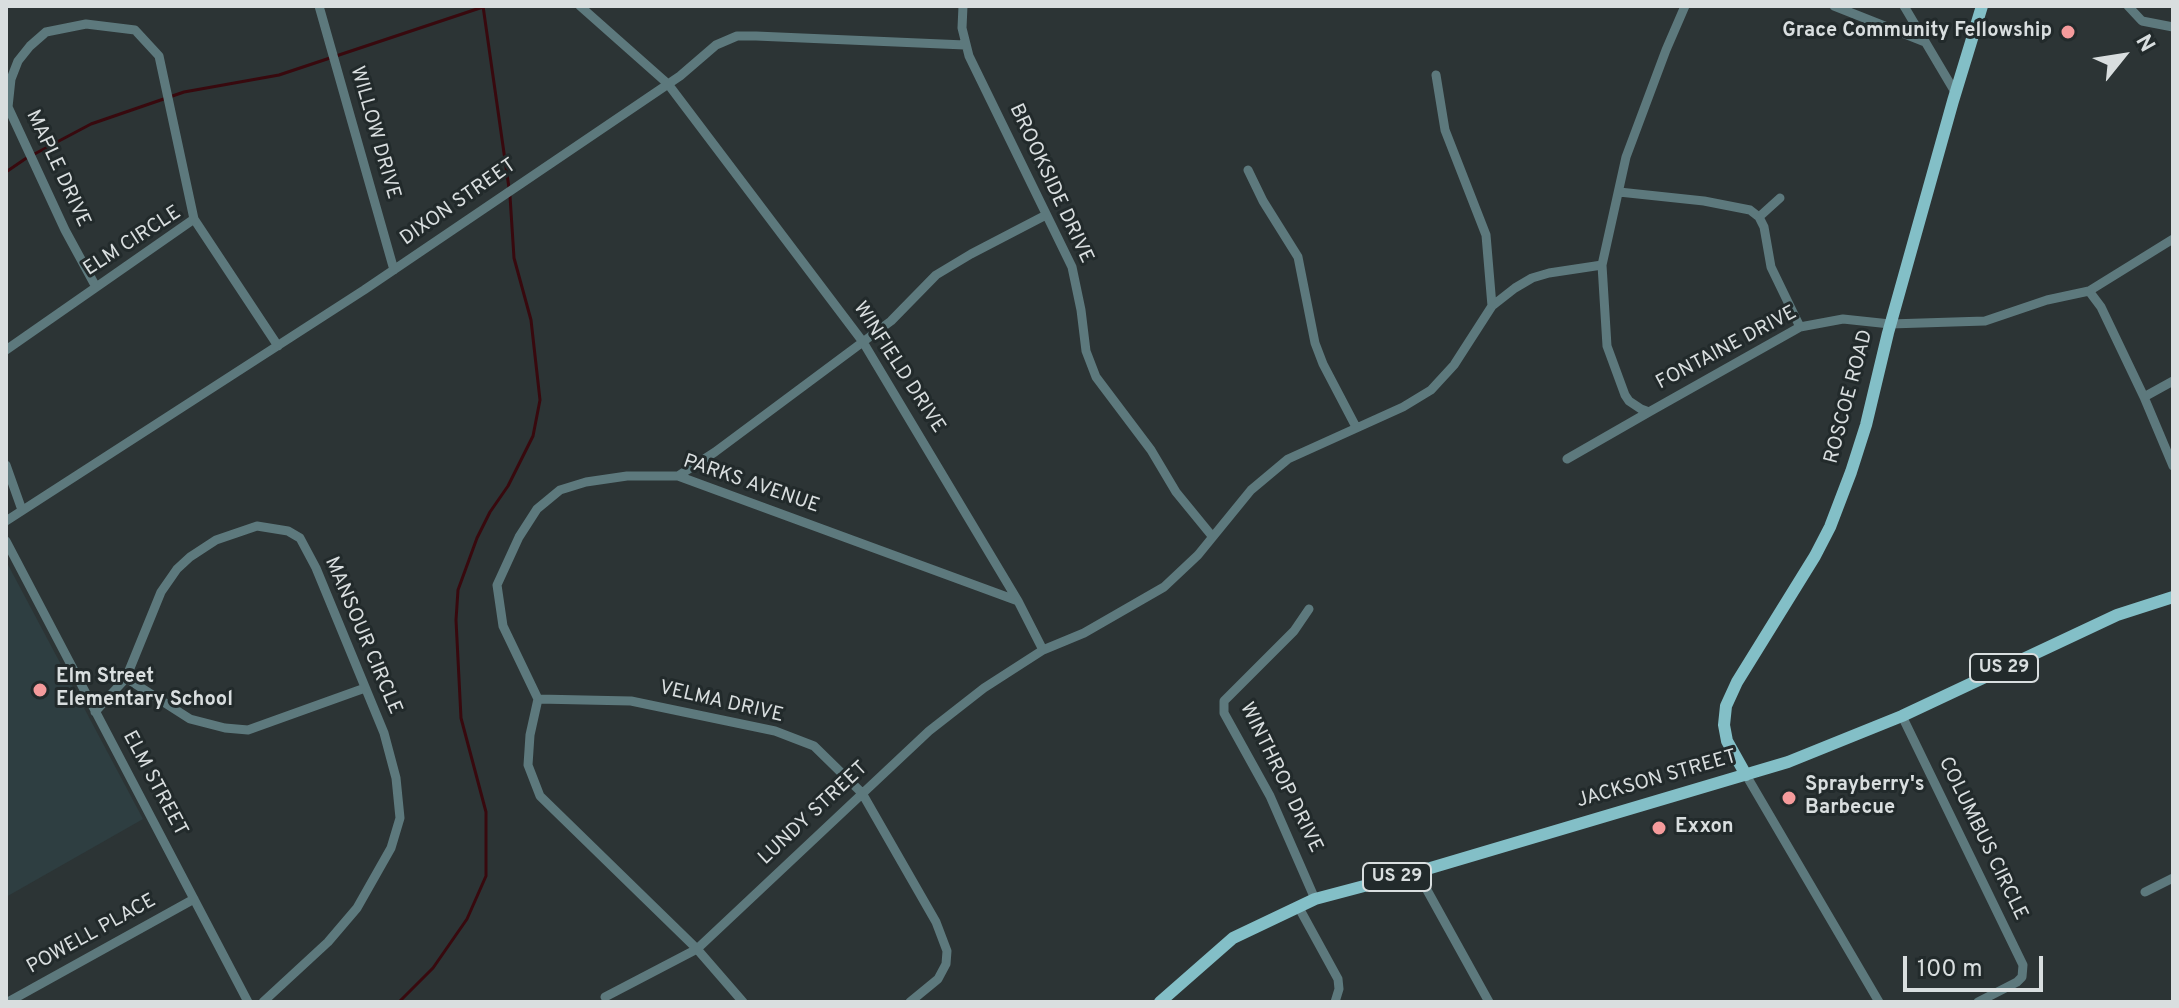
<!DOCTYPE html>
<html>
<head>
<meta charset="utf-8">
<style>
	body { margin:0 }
	#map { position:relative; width:2179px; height:1008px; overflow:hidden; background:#2c3435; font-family:Overpass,sans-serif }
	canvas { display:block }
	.frame { position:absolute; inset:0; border:8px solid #d9dedf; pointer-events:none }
	.north { position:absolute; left:2083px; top:16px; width:80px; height:80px; -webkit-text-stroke:6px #222a2b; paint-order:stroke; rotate:60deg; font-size:22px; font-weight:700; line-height:32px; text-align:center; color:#d9dedf }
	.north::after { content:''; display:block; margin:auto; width:28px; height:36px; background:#d9dedf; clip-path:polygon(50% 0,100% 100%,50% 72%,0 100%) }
	.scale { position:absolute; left:1903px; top:956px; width:140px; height:36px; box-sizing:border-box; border:4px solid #d9dedf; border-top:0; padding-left:10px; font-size:24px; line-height:28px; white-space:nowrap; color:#d9dedf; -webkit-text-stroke:6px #222a2b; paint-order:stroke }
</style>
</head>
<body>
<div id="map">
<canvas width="2179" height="1008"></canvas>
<div class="frame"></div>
<div class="north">N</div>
<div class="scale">100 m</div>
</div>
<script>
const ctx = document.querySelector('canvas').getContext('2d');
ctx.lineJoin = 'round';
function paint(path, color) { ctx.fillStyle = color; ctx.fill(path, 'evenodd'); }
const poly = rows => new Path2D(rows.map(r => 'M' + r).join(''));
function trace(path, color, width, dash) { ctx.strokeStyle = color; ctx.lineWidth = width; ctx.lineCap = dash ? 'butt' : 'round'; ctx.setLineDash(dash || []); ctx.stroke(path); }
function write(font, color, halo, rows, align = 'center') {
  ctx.font = font + ' Overpass,sans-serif'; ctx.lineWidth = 6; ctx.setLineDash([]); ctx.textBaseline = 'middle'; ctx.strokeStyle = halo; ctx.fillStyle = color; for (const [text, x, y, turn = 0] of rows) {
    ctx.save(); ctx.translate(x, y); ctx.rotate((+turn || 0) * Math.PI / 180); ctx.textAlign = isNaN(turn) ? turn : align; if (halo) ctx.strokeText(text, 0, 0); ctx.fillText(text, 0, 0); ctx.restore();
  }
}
const built = poly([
	[6,561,143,819,6,897]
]);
const stream = poly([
	[483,6,509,188],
	[6,172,25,159,91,124,184,92,279,75,483,7],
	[399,1002,433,968,467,919,486,876,486,812,461,718,456,620,458,590,477,538,490,512,508,486,533,436,540,400,531,320,514,258,510,196]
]);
const minor = poly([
	[319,6,394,270],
	[580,6,668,84,863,342,1018,601,1043,650],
	[963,6,962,28,969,56,1072,267,1081,310,1086,351,1096,377,1151,450,1176,492,1212,536],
	[1685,6,1666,50,1626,157,1602,265,1607,346,1625,395,1629,401,1641,409,1649,412,1800,327,1843,319,1890,324,1985,321,2047,300,2089,291,2173,239],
	[1834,6,1925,42],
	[1904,6,1955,92],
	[2128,6,2142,21,2173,27],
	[1436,75,1445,130,1486,235,1492,306],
	[1248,170,1263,201,1298,257,1315,343,1323,364,1356,427],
	[1619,192,1704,201,1750,210,1759,217,1764,227,1771,267,1800,327],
	[1759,217,1780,198],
	[96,287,65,230,8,107,11,79,18,61,30,46,46,32,86,24,135,30,159,56,194,219,278,346],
	[2089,291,2101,307,2144,397,2173,466],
	[6,350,194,219],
	[2144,397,2173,381],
	[1567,459,1649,412],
	[6,465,22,510],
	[678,476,715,452,891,321,936,275,971,254,1046,215],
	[6,521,364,290,680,76,716,45,737,36,756,36,965,45],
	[6,541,248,1002],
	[1309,609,1294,631,1224,701,1224,713,1270,796,1315,899],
	[126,678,190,719,225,728,248,730,365,688],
	[538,699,631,701,775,731,814,746,862,793,936,922,947,951,946,964,938,979,910,1002],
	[95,712,126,678,161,592,177,569,190,557,216,540,257,526,288,531,300,538,316,568,384,733,396,778,400,818,391,848,357,908,328,942,263,1002],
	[1902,716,2023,965,2022,977,2017,982,1978,1002],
	[1746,775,1879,1002],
	[1417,872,1489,1002],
	[2145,892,2173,878],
	[1298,906,1338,979,1339,989,1335,1002],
	[605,997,697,949,929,731,984,688,1043,650,1084,633,1164,587,1198,555,1251,490,1288,459,1403,407,1431,390,1454,365,1492,306,1515,288,1532,278,1549,273,1602,265],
	[8,1002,194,899],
	[743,1002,697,949,540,796,528,765,530,735,538,699,503,626,497,585,519,537,537,509,560,490,586,482,627,476,678,476,1018,601]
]);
const major = poly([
	[1746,775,1727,741,1724,725,1726,706,1737,682,1815,556,1830,527,1851,472,1866,425,1888,333,1953,101,1982,6],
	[1160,1002,1233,938,1315,899,1417,872,1788,762,1902,716,2117,615,2173,597]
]);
const markers = [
	[2068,32,8,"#f59b9c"],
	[40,690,8,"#f59b9c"],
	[1789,798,8,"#f59b9c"],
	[1659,828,8,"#f59b9c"]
];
const shields = [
	[2004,668,68],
	[1397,877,68]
];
const shieldNames = [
	["US 29",2004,668],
	["US 29",1397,877]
];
const poiNames = [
	["Grace Community Fellowship",2052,32,"right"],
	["Elm Street",56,678],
	["Elementary School",56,701],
	["Sprayberry's",1805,786],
	["Barbecue",1805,809],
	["Exxon",1675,828]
];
const streetNames = [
	["WILLOW DRIVE",374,133,74],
	["MAPLE DRIVE",57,169,65],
	["BROOKSIDE DRIVE",1050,184,65],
	["DIXON STREET",459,203,-35],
	["ELM CIRCLE",133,242,-33],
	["FONTAINE DRIVE",1727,349,-28],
	["WINFIELD DRIVE",898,368,57],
	["ROSCOE ROAD",1850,397,-75],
	["PARKS AVENUE",751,485,19],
	["MANSOUR CIRCLE",362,636,67],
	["VELMA DRIVE",721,703,13],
	["WINTHROP DRIVE",1280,778,64],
	["JACKSON STREET",1657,780,-16],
	["ELM STREET",154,784,62],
	["LUNDY STREET",814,814,-43],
	["COLUMBUS CIRCLE",1982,839,64],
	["POWELL PLACE",92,935,-29]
];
paint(built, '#2e3e41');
trace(stream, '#38090e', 3);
trace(minor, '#5d797d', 9);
trace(major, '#83bfc7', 12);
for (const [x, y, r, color] of markers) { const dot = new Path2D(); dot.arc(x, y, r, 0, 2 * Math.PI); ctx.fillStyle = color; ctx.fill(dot); trace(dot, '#222a2b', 3); }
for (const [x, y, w] of shields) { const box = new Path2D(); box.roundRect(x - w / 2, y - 14, w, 28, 6); ctx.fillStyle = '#222a2b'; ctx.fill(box); trace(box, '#d9dedf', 2); }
write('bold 18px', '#d9dedf', null, shieldNames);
write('bold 20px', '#d9dedf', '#222a2b', poiNames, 'left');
write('20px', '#d9dedf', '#222a2b', streetNames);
</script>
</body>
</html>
